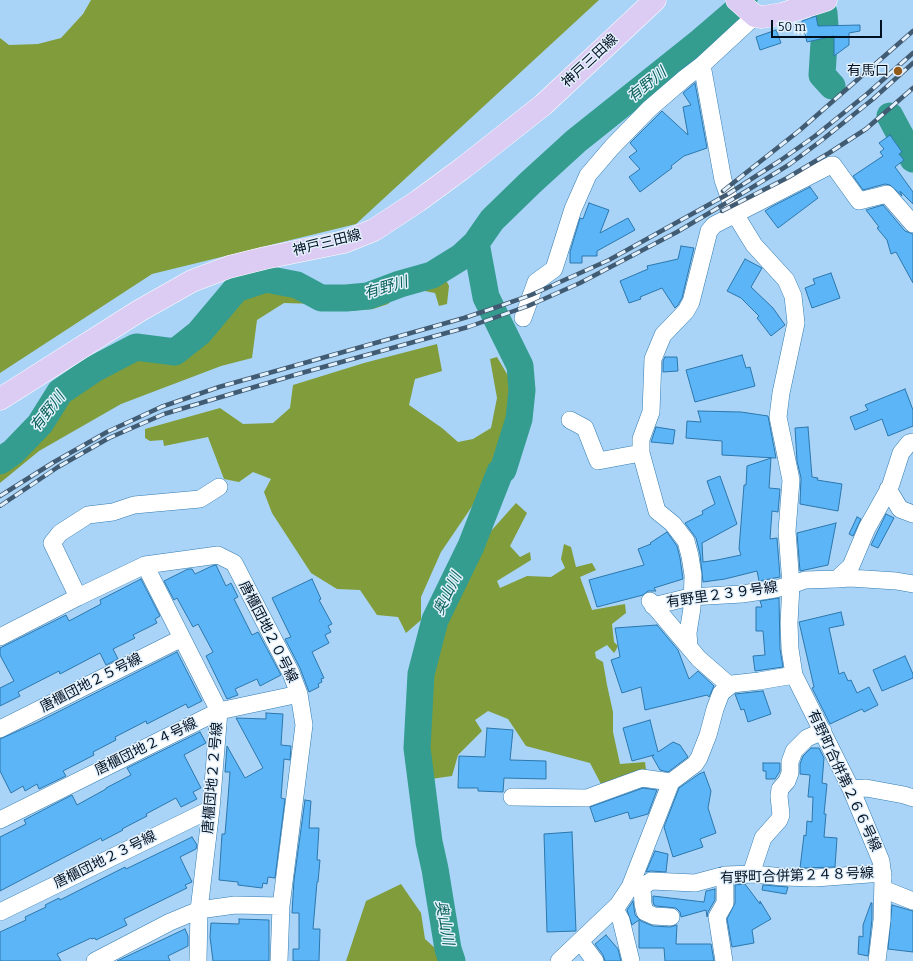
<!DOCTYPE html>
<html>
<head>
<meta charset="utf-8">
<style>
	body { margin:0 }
	#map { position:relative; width:913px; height:961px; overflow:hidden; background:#aad4f7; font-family:Bitter,serif }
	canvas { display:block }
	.scale { position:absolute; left:771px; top:20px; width:111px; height:18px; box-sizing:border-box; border:2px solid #001020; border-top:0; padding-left:5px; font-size:12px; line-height:14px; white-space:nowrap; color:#001020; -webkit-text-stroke:3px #e3f1fd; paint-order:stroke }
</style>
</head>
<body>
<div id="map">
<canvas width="913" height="961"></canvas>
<div class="scale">50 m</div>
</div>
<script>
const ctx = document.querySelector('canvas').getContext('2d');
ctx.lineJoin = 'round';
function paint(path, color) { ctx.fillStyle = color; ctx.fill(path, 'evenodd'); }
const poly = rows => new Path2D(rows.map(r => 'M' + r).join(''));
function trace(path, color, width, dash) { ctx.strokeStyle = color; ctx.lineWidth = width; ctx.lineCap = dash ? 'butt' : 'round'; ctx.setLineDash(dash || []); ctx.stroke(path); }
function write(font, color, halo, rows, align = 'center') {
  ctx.font = font + ' Bitter,"Noto Sans JP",serif'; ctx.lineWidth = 3; ctx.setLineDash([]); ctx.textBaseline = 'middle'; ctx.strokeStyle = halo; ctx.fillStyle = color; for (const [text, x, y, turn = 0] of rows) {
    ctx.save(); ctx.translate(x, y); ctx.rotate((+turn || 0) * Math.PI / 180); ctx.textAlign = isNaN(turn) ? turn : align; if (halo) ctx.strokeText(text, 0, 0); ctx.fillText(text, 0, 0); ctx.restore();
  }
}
const forest = poly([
	[91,0,599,0,356,224,152,274,0,373,0,38,9,45,38,44,61,38,83,14],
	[437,262,449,286,447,304,439,306,435,293,414,289,396,296,388,304,373,309,347,311,335,306,317,304,284,303,257,320,252,358,221,366,121,404,39,451,0,483,0,453,17,441,38,418,46,395,57,382,123,342,179,355,201,337,247,277,277,270,296,274,320,286,362,287],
	[437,344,442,371,415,379,409,405,442,428,458,442,473,439,491,428,497,398,490,359,497,357,514,386,509,439,490,470,477,499,441,552,421,597,421,620,406,633,398,617,377,615,360,590,337,589,311,573,272,513,264,492,271,479,253,472,239,482,224,479,208,437,164,446,163,440,150,441,145,438,145,429,220,408,243,424,273,423,290,408,293,385,364,363],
	[516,503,527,513,510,546,520,557,530,552,531,560,497,581,500,588,527,576,551,577,565,568,561,559,564,544,571,547,576,567,592,563,596,570,580,577,592,610,625,604,626,613,612,624,614,642,618,646,616,650,614,653,607,645,595,652,596,658,603,662,607,685,613,712,613,732,620,764,645,762,646,770,602,786,590,763,526,746,508,719,488,711,475,720,482,731,458,755,452,776,424,780,414,766,419,692,431,632,491,531],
	[401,884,421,913,425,939,445,957,444,961,346,961,366,901]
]);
const river = poly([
	[819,0,824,13,825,26,822,75,832,86],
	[890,116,913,159],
	[0,461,13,452,40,424,60,392,94,369,136,347,175,352,199,333,236,289,266,279,297,285,321,298,346,298,368,296,400,284,432,275,461,257,476,243,492,220,530,183,576,141,700,42,735,12,744,0],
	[452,961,448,949,435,869,429,842,417,748,421,674,435,620,471,546,500,472,503,470,519,419,522,390,520,366,486,297,476,243]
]);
const building = poly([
	[816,16,818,26,860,25,860,31,849,33,849,45,834,56,834,36,807,42,802,21,816,16],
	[776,30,781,43,760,50,756,37,776,30],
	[695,83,707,148,684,156,671,166,672,168,640,192,629,177,640,169,629,157,637,151,630,143,662,111,688,135,683,107,691,105,683,93,695,83],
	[890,135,902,152,899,154,904,160,895,167,913,192,913,204,900,191,902,196,890,185,885,184,863,190,853,176,883,156,880,152,884,149,879,143,890,135],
	[810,187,818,198,778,228,765,211,771,207,810,187],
	[589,203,609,210,600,233,628,218,635,230,597,251,597,256,582,256,582,263,570,263,570,252,580,218,583,219,589,203],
	[883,205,905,231,913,234,913,283,896,252,891,254,887,240,877,228,879,227,866,210,883,205],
	[681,246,694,248,682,298,678,305,675,308,662,288,640,297,641,299,629,303,620,281,648,269,647,266,678,259,681,246],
	[745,259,762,268,751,287,773,308,785,325,771,336,757,318,759,316,741,298,727,291,745,259],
	[831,273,840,298,812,308,805,288,815,284,813,279,831,273],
	[742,355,746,368,750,367,755,386,695,402,686,370,742,355],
	[665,357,677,357,678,371,663,372,663,361,665,357],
	[905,389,913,410,913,426,888,436,882,419,855,430,850,417,868,410,865,405,905,389],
	[698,411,741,412,768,416,776,458,722,455,722,441,686,438,687,421,701,422,698,411],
	[656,427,675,430,673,444,651,442,656,427],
	[808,427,812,477,818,478,817,480,842,484,838,511,800,504,801,478,797,461,795,428,808,427],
	[771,458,769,488,780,489,778,512,772,511,770,539,777,538,780,577,759,581,757,571,725,579,703,582,700,554,696,538,685,523,703,514,702,511,715,504,707,481,720,476,737,524,702,543,703,562,717,560,741,555,739,549,744,485,746,485,747,466,771,458],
	[886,514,894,518,878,548,871,545,886,514],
	[857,517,861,519,853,536,849,534,857,517],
	[836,523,828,565,800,571,797,533,836,523],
	[667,532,677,546,680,558,683,579,654,588,656,591,648,591,643,595,597,607,589,580,644,565,638,549,651,544,650,543,667,532],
	[216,565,226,586,231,583,238,597,234,599,252,635,258,632,281,675,260,686,257,679,235,689,238,695,227,699,206,656,213,652,198,624,193,627,177,598,174,600,164,581,188,569,192,569,195,574,212,566,216,565],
	[141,579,160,616,155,619,157,623,133,635,135,638,113,649,118,659,106,665,100,653,60,674,59,671,18,692,20,696,0,706,0,688,14,681,0,655,0,648,66,615,69,621,101,604,100,600,141,579],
	[312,579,321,599,319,600,332,624,328,626,331,632,325,635,329,643,312,652,324,678,321,679,322,682,318,684,319,687,309,692,300,668,285,639,291,637,272,598,312,579],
	[779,598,780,649,783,667,755,671,753,656,765,655,763,631,756,631,756,607,762,607,760,601,779,598],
	[841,612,844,625,829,628,839,674,844,672,848,681,851,680,857,693,869,687,878,705,864,712,862,709,830,724,812,688,814,687,799,622,841,612],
	[657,625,678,650,689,679,698,671,714,686,709,697,707,695,645,710,641,687,622,693,611,660,620,657,615,628,657,625],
	[177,652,202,701,188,708,186,704,147,724,146,721,115,737,116,740,93,752,94,755,63,771,66,776,39,789,37,784,25,791,23,786,11,793,0,771,0,739,36,723,177,652],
	[905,656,913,674,913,678,882,691,873,670,905,656],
	[763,691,771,714,748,722,744,709,741,710,735,694,763,691],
	[266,713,283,714,281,745,291,746,290,760,284,759,281,798,285,799,275,878,268,877,267,884,263,883,262,888,238,885,238,882,219,880,222,834,225,834,228,798,230,772,225,772,227,746,245,778,263,768,236,718,266,719,266,713],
	[650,720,658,752,673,742,680,745,688,757,668,772,660,770,652,756,654,755,632,761,623,728,650,720],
	[487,728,513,730,510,760,546,761,546,779,504,778,503,792,478,791,478,788,458,788,459,756,485,757,487,728],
	[200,732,206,743,184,755,201,788,193,792,197,799,181,807,176,798,146,814,147,816,122,829,123,830,102,841,101,838,0,891,0,837,26,824,24,820,72,795,77,805,106,789,106,788,131,775,127,768,200,732],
	[811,748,819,748,824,758,822,783,827,784,824,814,826,814,824,837,837,838,835,867,800,868,804,835,806,836,807,821,812,822,813,797,808,797,810,775,800,774,800,764,803,756,811,748],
	[763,763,780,763,780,771,775,779,766,779,766,771,763,771,763,763],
	[704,772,711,791,708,808,716,833,700,839,703,847,673,857,664,827,679,788,699,774,704,772],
	[643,788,657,790,648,814,630,819,628,812,595,822,590,807,643,788],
	[305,800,311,801,309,828,319,828,317,860,320,860,318,882,317,882,313,929,320,929,319,961,293,961,293,949,299,949,299,913,292,913,294,880,305,800],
	[572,832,576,931,547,932,544,834,572,832],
	[192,837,197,845,196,849,180,857,192,882,185,885,187,888,124,919,127,925,96,940,95,938,92,939,91,938,57,954,61,961,0,961,0,932,26,920,25,917,46,907,45,905,59,898,60,900,125,867,126,869,192,837],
	[655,851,668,854,666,872,651,871,646,872,655,851],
	[745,884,760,904,760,901,771,919,752,930,754,943,732,947,727,919,735,903,735,885,745,884],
	[763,885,788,887,786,894,762,890,763,885],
	[715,889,715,900,708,912,707,917,706,910,681,917,680,912,676,908,656,906,654,905,653,902,653,896,704,902,706,891,715,889],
	[633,901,635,915,641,921,653,926,670,927,677,925,676,944,711,944,714,961,665,961,664,948,639,948,639,920,632,925,627,910,633,901],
	[871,903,872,903,872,919,868,956,858,954,859,936,863,937,863,925,871,903],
	[892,905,913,911,913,952,888,949,892,905],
	[239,919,269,920,269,961,213,961,210,937,211,923,239,924,239,919],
	[185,929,188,936,188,946,168,956,170,961,117,961,185,929],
	[606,935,618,949,621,961,605,961,603,955,595,944,606,935]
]);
const minor = poly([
	[523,318,536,282,554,269,573,209,588,175,612,147,649,109,685,78,702,65],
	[570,420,585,428,598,461,641,453,657,511,673,524,686,541,690,556,693,575,692,608,688,633,689,647],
	[641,453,641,439,651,412,653,359,663,335,686,311,691,302,709,231,714,225,831,165,833,165,859,201,887,194,913,224],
	[888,489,900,509,913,514],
	[145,565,219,711,211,809,199,910,198,961],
	[837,579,850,578,896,581,913,584],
	[78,597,52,543,60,533,88,515,113,512,134,505,200,499,219,487],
	[650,601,699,659,729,685],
	[653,606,690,597,742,594,775,589,791,585,787,531,791,480,778,417,781,393,796,323,793,296,786,280,754,245,735,214,723,180,702,65,755,16],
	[0,637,78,597,145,565,218,555,234,563,291,673,299,694,304,725,281,906,279,961],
	[794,675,851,789,881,861,883,877,882,920,877,961],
	[0,729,182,638],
	[851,789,866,788,904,795,913,798],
	[512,797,587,798,642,778,671,782],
	[0,820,219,711,299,694],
	[751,874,763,838,779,820,781,815,779,796,780,789,787,781,790,773,790,762,794,751,807,738,823,731],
	[630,887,642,887,651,881,695,883,725,875,754,874,783,877,815,878,883,873],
	[642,887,643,904,645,912,654,916,671,917],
	[883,889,913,901],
	[615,909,621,920,631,961],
	[0,912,211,809],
	[580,941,595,961],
	[95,961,170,922,199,910,235,905,281,906],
	[559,961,618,905,630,887,671,782,695,764,699,758,708,735,715,709,721,693,732,684,759,681,794,675,790,649,789,623,791,585,805,580,837,579,851,566,867,528,890,487,901,453,909,443,913,442],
	[724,961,717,917,725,903,725,875]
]);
const primary = poly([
	[737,0,755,16,762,17,782,14,826,0],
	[0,399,139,311,192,281,229,267,265,258,344,242,374,230,418,201,463,168,543,105,655,0]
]);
const rail = poly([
	[723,191,800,130,913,31],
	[722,211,787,178,829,153,866,129,913,88],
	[0,496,54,462,107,432,161,407,219,387,464,318,500,306,531,295,609,260,728,194,781,160,815,136,867,94,913,53],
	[0,506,58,467,109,438,164,414,298,374,468,327,528,306,580,283,677,232,748,190,790,164,822,140,873,99,913,63]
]);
const markers = [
	[898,71,5,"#945a19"]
];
const streetNames = [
	["神戸三田線",590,61,-43],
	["神戸三田線",327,243,-14],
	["有野里２３９号線",722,595,-8],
	["唐櫃団地２０号線",268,632,63],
	["唐櫃団地２５号線",91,683,-27],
	["唐櫃団地２４号線",146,747,-26],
	["唐櫃団地２２号線",213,778,-85],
	["有野町合併第２６６号線",844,781,65],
	["唐櫃団地２３号線",105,860,-26],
	["有野町合併第２４８号線",797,876,-2]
];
const poiNames = [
	["有馬口",889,71]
];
const waterNames = [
	["有野川",647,85,-39],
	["有野川",386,288,-16],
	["有野川",48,412,-52],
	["奥山川",448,594,-64],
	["奥山川",444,923,80]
];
paint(forest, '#819c3a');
trace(river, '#349d8f', 27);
paint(building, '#5bb5f7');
trace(building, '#2c77ac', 1);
trace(minor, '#327cb1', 18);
trace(primary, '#fff', 23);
trace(minor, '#fff', 17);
trace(primary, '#dccbf3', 22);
trace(rail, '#415b72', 4.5);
trace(rail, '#e3f1fd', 3, [9]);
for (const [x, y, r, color] of markers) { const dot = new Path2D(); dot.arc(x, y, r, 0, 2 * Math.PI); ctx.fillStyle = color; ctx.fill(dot); trace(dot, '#e3f1fd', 1.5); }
write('14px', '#001020', '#e3f1fd', streetNames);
write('14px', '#001020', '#e3f1fd', poiNames, 'right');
write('italic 15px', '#096157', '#e3f1fd', waterNames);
</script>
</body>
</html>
